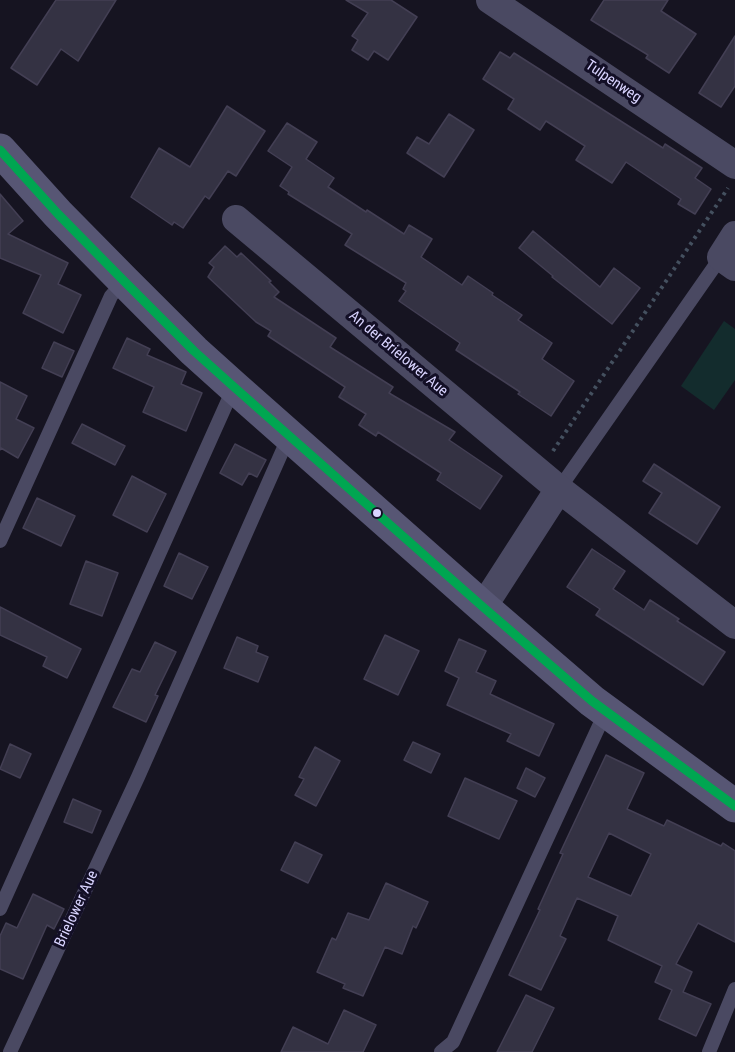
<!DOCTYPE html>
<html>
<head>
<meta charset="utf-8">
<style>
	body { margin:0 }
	canvas { display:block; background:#161421 }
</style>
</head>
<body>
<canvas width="735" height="1052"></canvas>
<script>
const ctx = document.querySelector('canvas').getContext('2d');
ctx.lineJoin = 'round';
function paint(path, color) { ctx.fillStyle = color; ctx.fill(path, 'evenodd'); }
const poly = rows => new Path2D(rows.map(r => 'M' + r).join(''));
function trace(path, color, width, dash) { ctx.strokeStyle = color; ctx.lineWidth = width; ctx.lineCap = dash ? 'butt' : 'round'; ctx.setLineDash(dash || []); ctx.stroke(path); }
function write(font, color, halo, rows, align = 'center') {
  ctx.font = font + ' "Roboto Condensed",sans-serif'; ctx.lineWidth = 6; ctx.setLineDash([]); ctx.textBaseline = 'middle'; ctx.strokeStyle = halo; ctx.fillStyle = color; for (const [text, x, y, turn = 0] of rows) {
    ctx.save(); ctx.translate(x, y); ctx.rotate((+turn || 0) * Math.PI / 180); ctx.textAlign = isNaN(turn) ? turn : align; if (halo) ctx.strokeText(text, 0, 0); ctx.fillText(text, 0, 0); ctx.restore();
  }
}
const green = poly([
	[724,321,735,329,735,380,714,410,681,386]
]);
const building = poly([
	[56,0,116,0,78,61,61,49,37,85,11,68,56,0],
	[346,0,391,0,417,17,388,60,374,51,368,60,352,50,358,40,352,36,368,13,346,0],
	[604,0,668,0,661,11,696,34,669,73,646,58,648,55,591,20,604,0],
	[735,36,735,86,721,107,699,93,735,36],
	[500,52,510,58,514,53,663,148,665,144,702,168,695,178,711,189,695,214,678,204,681,199,626,162,612,183,576,160,585,146,546,121,540,130,508,109,514,99,483,79,500,52],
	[227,106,265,131,236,176,228,171,209,199,205,196,183,228,174,222,172,225,131,197,159,148,190,167,227,106],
	[449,114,474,130,444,177,407,153,417,137,429,144,449,114],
	[287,123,317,142,306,159,334,178,328,187,366,212,367,210,404,234,409,225,432,239,421,257,462,285,468,276,493,293,492,295,522,315,518,320,552,343,542,359,574,381,551,416,518,394,520,392,456,350,460,343,399,301,406,291,403,289,406,283,345,245,352,234,288,194,289,192,280,186,292,167,268,151,287,123],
	[0,194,23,221,8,234,68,263,58,284,81,295,63,333,23,313,41,275,0,258,0,194],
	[533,231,600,287,614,268,640,288,612,324,552,277,553,276,519,248,533,231],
	[225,246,237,257,241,253,271,281,269,282,279,292,274,297,336,338,330,347,393,387,389,393,455,432,449,440,502,476,480,509,437,480,441,473,378,432,376,436,359,425,366,414,339,397,345,387,268,336,271,331,256,322,208,277,214,267,209,263,225,246],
	[127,338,150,349,147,355,186,372,181,384,202,393,186,431,143,412,154,387,113,368,127,338],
	[54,342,74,351,62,377,42,368,54,342],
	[0,382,27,396,16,419,34,428,18,458,1,448,0,450,0,382],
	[82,424,125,446,115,465,72,443,82,424],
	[235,444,266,460,257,477,249,473,242,485,220,473,235,444],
	[654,464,720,507,697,544,649,513,662,493,643,481,654,464],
	[132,476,166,494,147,532,113,515,132,476],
	[37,498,75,516,61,546,23,528,37,498],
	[592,549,625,571,613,589,644,610,650,600,679,619,677,621,725,652,703,685,596,615,600,609,567,587,592,549],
	[179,553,208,567,192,599,164,586,179,553],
	[86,561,118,573,102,616,70,604,86,561],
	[0,607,81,649,67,678,43,666,47,657,0,635,0,607],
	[385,635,419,651,398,695,364,679,385,635],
	[237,637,258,646,256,652,268,657,258,682,224,668,237,637],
	[459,639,486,651,476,672,496,681,490,694,554,724,539,756,507,741,511,734,447,705,459,678,445,671,459,639],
	[155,642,176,652,155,695,158,696,146,722,113,707,132,669,140,672,155,642],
	[413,742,440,754,431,773,404,760,413,742],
	[10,744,31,754,20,778,0,769,10,744],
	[315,747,340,761,316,806,295,795,304,779,299,777,315,747],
	[606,755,644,773,627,809,664,826,667,820,721,846,723,843,735,851,735,942,698,923,676,964,692,972,683,992,711,1004,696,1036,659,1019,672,990,655,982,662,966,608,940,618,916,577,898,560,936,566,939,541,990,509,975,540,910,538,909,563,854,560,853,606,755],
	[609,833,651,854,631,896,588,877,609,833],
	[526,768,545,778,535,797,517,788,526,768],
	[465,778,517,801,499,839,448,816,465,778],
	[73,799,101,811,92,833,64,822,73,799],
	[295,842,322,855,308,883,281,870,295,842],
	[386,883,428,902,416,928,413,926,402,954,385,947,363,996,343,988,345,984,317,972,332,938,336,940,348,913,369,920,386,883],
	[33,894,64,909,54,929,47,925,23,979,0,969,0,936,6,923,17,928,33,894],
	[526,995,554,1008,532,1052,497,1052,526,995],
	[344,1010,376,1025,363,1052,281,1052,293,1027,328,1044,344,1010]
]);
const path = poly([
	[553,451,728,188]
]);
const lane = poly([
	[559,489,721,257],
	[0,541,111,296,124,281],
	[0,909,234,387],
	[10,1052,138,777,289,436],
	[441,1052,453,1042,606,711],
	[709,1052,735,989]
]);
const street = poly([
	[490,0,735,165],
	[236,219,559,489,735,625],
	[735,235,721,257,735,267],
	[483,607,559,489]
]);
const secondary = poly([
	[0,150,58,214,124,281,194,351,234,387,483,607,592,701,735,806]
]);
const bus1 = poly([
	[0,150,58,214,124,281,194,351,234,387,483,607,592,701,735,806]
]);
const markers = [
	[377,513,5,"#d9d4ff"]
];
const streetNames = [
	["Tulpenweg",613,82,34],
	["An der Brielower Aue",398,354,40],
	["Brielower Aue",77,909,-65]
];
paint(green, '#132c2d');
paint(building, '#343243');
trace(building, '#433f54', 1.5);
trace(path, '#44505f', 4, [3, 4.5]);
trace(lane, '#4a4962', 14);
trace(street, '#4a4962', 28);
trace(secondary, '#575674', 33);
trace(bus1, '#00a651', 9);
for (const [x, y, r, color] of markers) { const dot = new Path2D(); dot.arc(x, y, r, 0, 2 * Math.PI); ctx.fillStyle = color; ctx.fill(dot); trace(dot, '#130f26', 2); }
write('15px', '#d9d4ff', '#130f26', streetNames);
</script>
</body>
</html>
